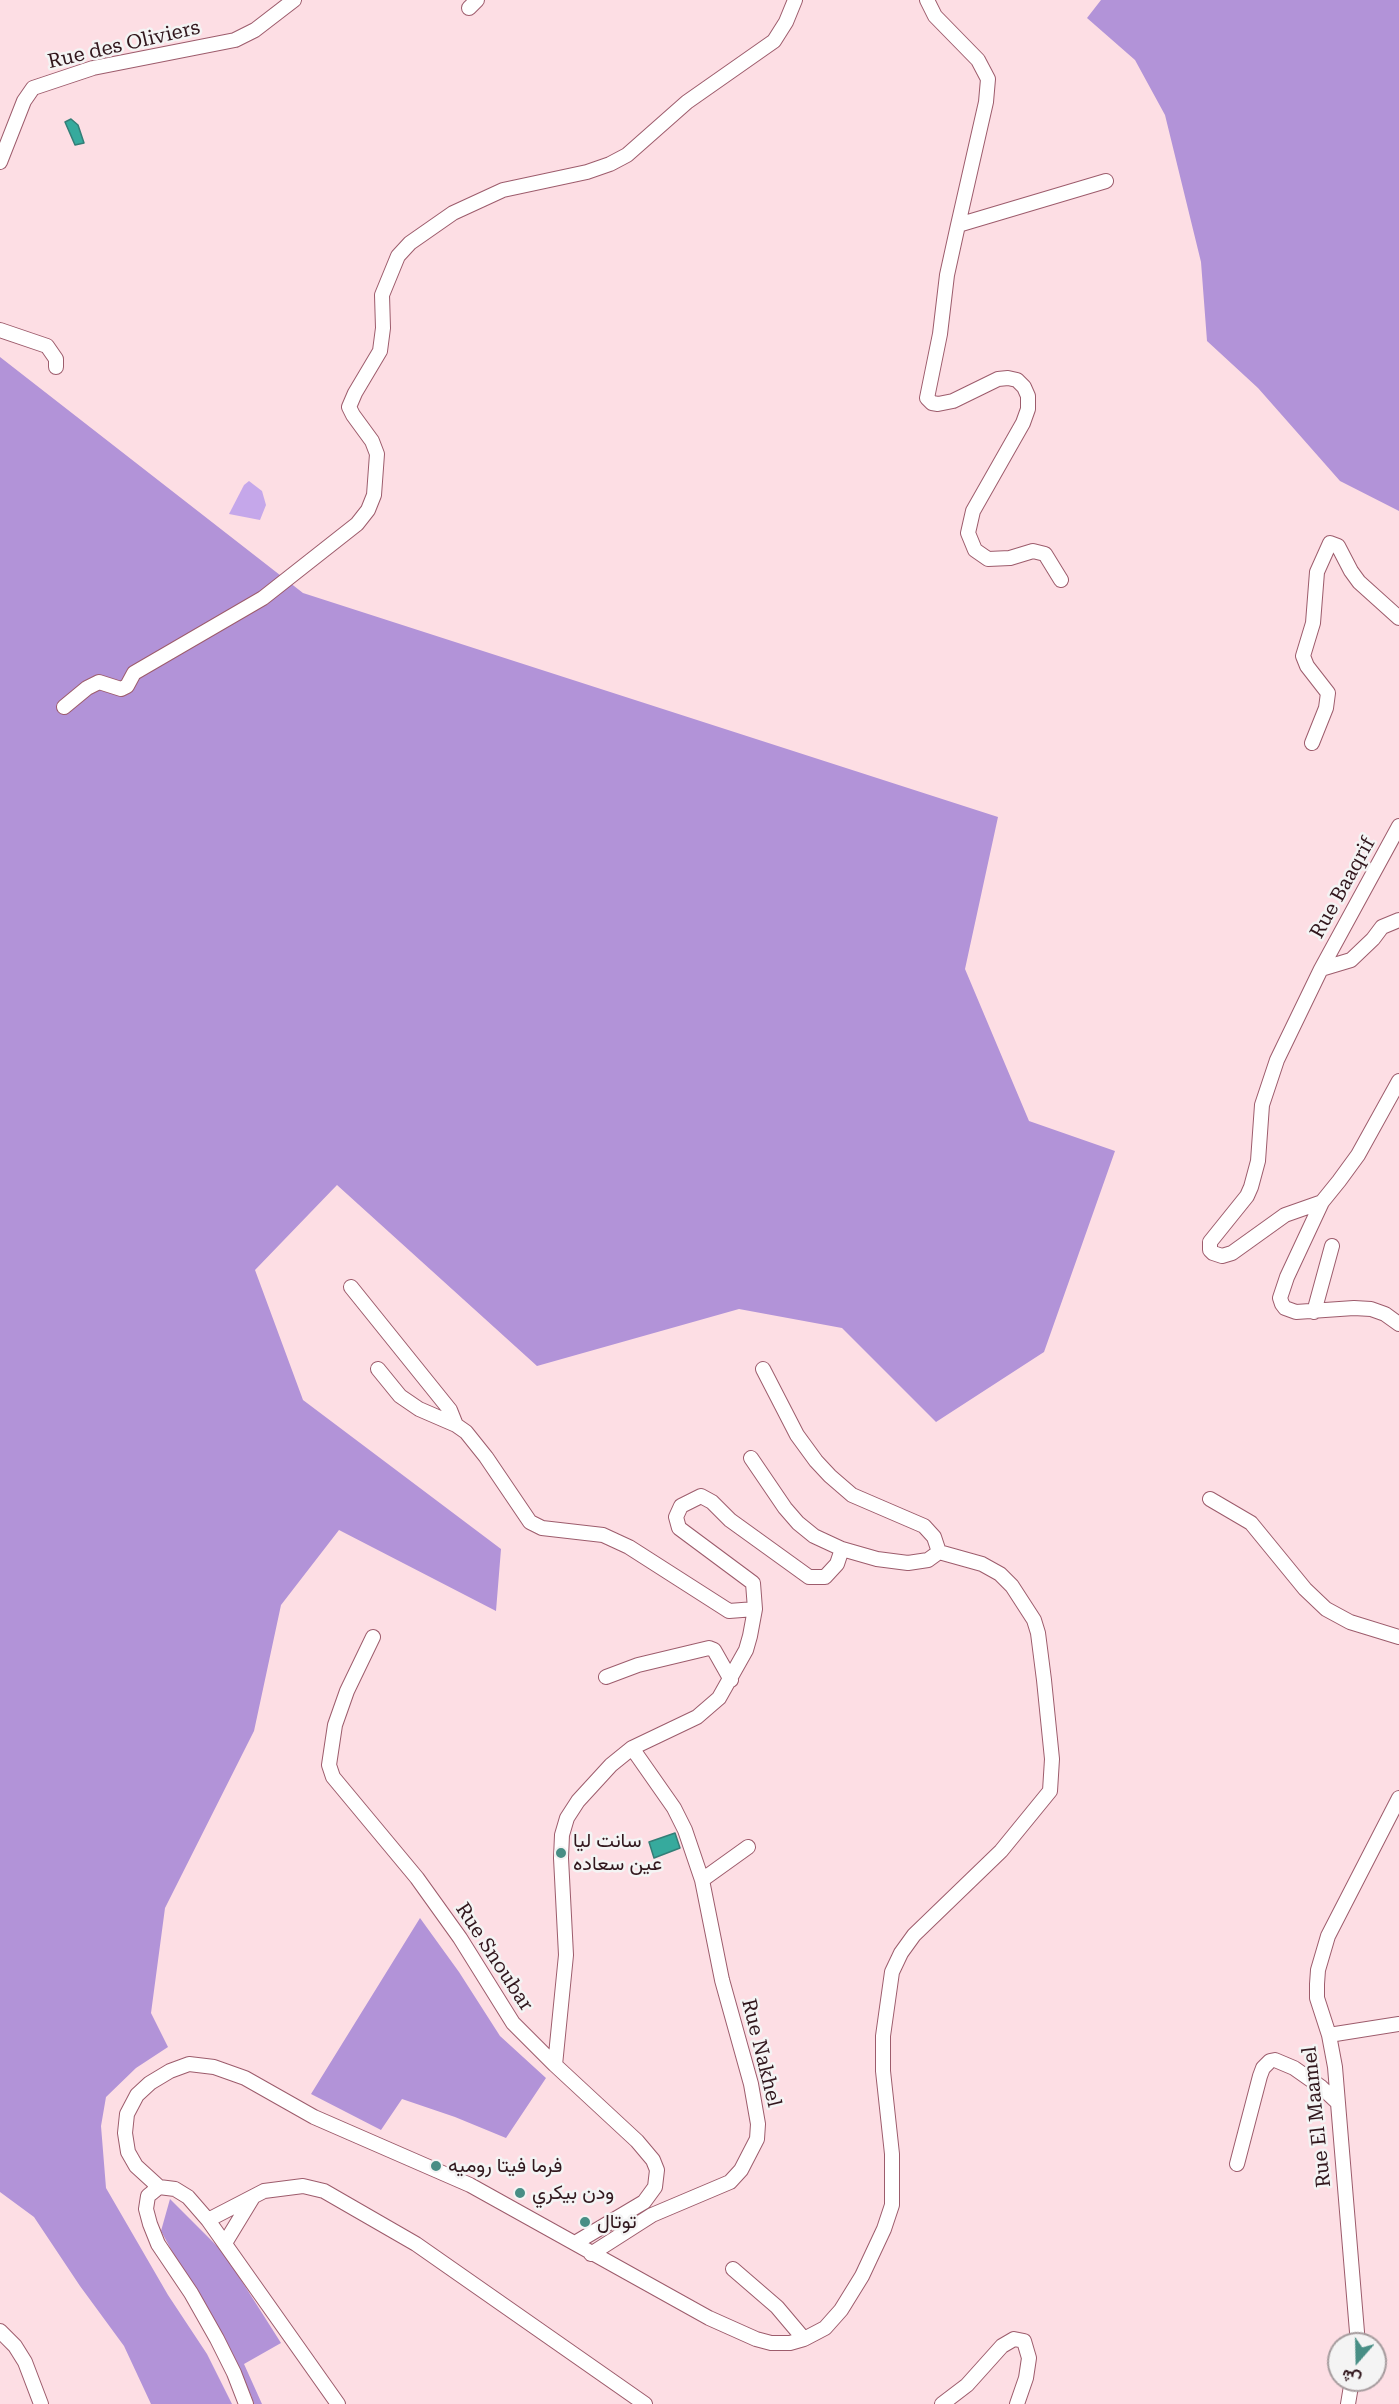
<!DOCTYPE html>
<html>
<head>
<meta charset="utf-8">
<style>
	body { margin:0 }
	#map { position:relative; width:1399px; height:2404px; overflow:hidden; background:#fddee4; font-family:"Roboto Serif",Vazirmatn,serif }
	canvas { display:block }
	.north { position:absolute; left:1327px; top:2332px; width:60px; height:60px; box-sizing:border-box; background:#f4f4f4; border:2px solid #a69c9e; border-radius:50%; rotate:200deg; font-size:16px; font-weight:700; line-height:24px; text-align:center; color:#31171d }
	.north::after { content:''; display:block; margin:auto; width:21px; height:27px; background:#488e85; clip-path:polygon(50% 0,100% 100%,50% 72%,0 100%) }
</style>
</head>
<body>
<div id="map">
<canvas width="1399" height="2404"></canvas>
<div class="north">ش</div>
</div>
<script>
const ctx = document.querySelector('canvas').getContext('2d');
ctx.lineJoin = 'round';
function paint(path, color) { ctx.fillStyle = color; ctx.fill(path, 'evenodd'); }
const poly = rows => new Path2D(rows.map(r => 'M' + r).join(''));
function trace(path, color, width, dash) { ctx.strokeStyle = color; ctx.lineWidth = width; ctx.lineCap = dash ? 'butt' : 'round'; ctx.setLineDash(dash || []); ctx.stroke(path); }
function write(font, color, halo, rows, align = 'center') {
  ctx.font = font + ' "Roboto Serif",Vazirmatn,serif'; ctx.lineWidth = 5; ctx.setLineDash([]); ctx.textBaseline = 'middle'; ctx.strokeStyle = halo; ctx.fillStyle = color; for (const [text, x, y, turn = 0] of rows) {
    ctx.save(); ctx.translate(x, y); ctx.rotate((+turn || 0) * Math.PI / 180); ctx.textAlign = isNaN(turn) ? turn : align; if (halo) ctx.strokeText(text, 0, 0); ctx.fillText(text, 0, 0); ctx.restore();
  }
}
const green = poly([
	[249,481,262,491,266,505,260,520,229,514,244,485]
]);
const forest = poly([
	[1101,0,1399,0,1399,511,1340,481,1258,388,1207,341,1201,262,1165,115,1135,60,1087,18],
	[0,357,303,593,998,817,965,969,1029,1121,1115,1151,1044,1352,936,1422,842,1328,739,1309,537,1366,337,1185,255,1270,303,1400,501,1549,496,1611,339,1530,281,1605,254,1731,165,1908,151,2013,168,2047,136,2068,106,2097,101,2126,106,2188,168,2295,207,2354,232,2404,151,2404,124,2346,80,2286,34,2217,0,2192],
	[420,1918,459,1972,500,2036,546,2078,506,2138,455,2117,402,2099,381,2130,311,2094],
	[170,2199,224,2253,281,2343,244,2364,262,2404,254,2404,251,2395,161,2231]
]);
const water = poly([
	[71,119,78,125,84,143,75,145,65,122,71,119],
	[675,1833,680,1848,654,1858,649,1842,675,1833]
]);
const minor = poly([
	[927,0,935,16,978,60,988,79,986,102,958,225,1106,181],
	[469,8,477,0],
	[0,162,24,101,33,88,93,68,235,40,255,30,294,0],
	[958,225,947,275,940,334,927,398,932,403,938,404,953,401,998,379,1008,378,1017,380,1024,387,1028,396,1028,409,1023,423,973,511,968,533,975,550,988,559,1010,558,1033,551,1045,554,1061,580],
	[0,330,47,346,56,359,56,367],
	[64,707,87,688,99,682,121,689,127,686,134,673,263,598,357,524,368,510,374,495,377,454,372,441,353,415,349,407,355,393,380,351,383,328,382,295,398,256,410,243,453,213,503,190,587,172,610,164,627,155,687,102,774,41,786,22,795,0],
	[1312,743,1326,708,1328,693,1307,666,1303,656,1313,623,1317,572,1330,543,1338,546,1351,571,1359,582,1399,618],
	[1399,826,1321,969,1277,1060,1262,1105,1258,1161,1251,1187,1247,1196,1210,1242,1210,1250,1213,1253,1222,1256,1232,1253,1285,1215,1322,1202,1339,1181,1358,1155,1399,1081],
	[1321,969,1351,960,1373,939,1382,927,1399,920],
	[1322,1202,1287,1277,1280,1298,1282,1304,1285,1308,1296,1312,1354,1308,1371,1309,1385,1314,1399,1324],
	[351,1287,450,1410,456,1425],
	[1314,1312,1332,1246],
	[378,1369,400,1396,419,1409,456,1425,466,1432,486,1457,530,1522,542,1528,603,1535,629,1547,729,1611,755,1609],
	[763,1369,797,1435,816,1461,830,1476,852,1495,924,1526,934,1537,939,1552],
	[1210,1499,1251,1523,1305,1589,1326,1609,1350,1622,1399,1637],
	[373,1637,347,1691,335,1725,329,1765,333,1777,417,1878,460,1938,513,2023,555,2065,637,2141,653,2160,657,2170,655,2187,644,2202,575,2243],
	[606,1677,638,1665,709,1648,714,1650,731,1680],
	[702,1880,748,1847],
	[1329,2035,1399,2024],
	[555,2065,566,1955,561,1858,562,1835,567,1818,578,1801,611,1765,632,1748,697,1717,719,1698,746,1650,750,1636,755,1609,753,1583,679,1528,676,1517,681,1506,701,1496,712,1502,730,1520,809,1577,825,1577,837,1564,842,1549],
	[1237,2164,1260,2076,1263,2068,1270,2061,1275,2060,1294,2068,1321,2087,1338,2103],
	[159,2187,136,2166,128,2152,125,2133,127,2114,137,2095,150,2083,170,2071,189,2064,214,2067,245,2078,314,2117,470,2185,709,2318,756,2339,771,2343,790,2343,804,2339,825,2328,841,2310,862,2276,884,2229,892,2205,892,2154,883,2071,883,2036,892,1972,901,1953,914,1935,1001,1851,1050,1791,1052,1759,1044,1680,1038,1633,1034,1620,1012,1586,1000,1574,982,1564,939,1552,928,1560,908,1563,877,1559,842,1549,814,1536,798,1523,785,1508,751,1458],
	[208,2220,264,2191,303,2186,324,2191,416,2244,645,2404],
	[225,2243,253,2197],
	[591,2254,652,2215,730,2182,741,2170,757,2139,758,2124,751,2084,722,1980,702,1880,685,1830,674,1808,632,1748],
	[733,2269,777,2307,804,2339],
	[0,2331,15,2346,25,2362,41,2404],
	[1358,2344,1335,2067,1329,2035,1317,1998,1317,1984,1318,1970,1328,1936,1399,1798],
	[246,2404,234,2373,217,2339,191,2293,158,2244,150,2224,146,2209,148,2196,159,2187,175,2189,188,2197,208,2220,338,2404],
	[942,2404,967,2385,1002,2346,1014,2339,1024,2341,1029,2358,1026,2378,1017,2404],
	[1348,2404,1352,2380]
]);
const markers = [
	[561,1853,6,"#488e85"],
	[436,2166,6,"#488e85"],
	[520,2193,6,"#488e85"],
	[585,2222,6,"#488e85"]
];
const streetNames = [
	["Rue des Oliviers",124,45,-13],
	["Rue Baaqrif",1343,888,-61],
	["Rue Snoubar",494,1957,57],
	["Rue Nakhel",761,2053,76],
	["Rue El Maamel",1317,2117,-96]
];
const poiNames = [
	["سانت ليا",573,1841],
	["عين سعاده",573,1864],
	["فرما فيتا روميه",448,2166],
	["ودن بيكري",532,2193],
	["توتال",597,2222]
];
paint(green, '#c5a7ea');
paint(forest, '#b293d8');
paint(water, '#36aa9d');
trace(water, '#347e77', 1.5);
trace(minor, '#9d5c6c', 16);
trace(minor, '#fff', 14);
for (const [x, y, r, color] of markers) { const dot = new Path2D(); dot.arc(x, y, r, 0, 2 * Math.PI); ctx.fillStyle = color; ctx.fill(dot); trace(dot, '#f4f4f4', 2); }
write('20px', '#31171d', '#f4f4f4', streetNames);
write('20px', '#31171d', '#f4f4f4', poiNames, 'left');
</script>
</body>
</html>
